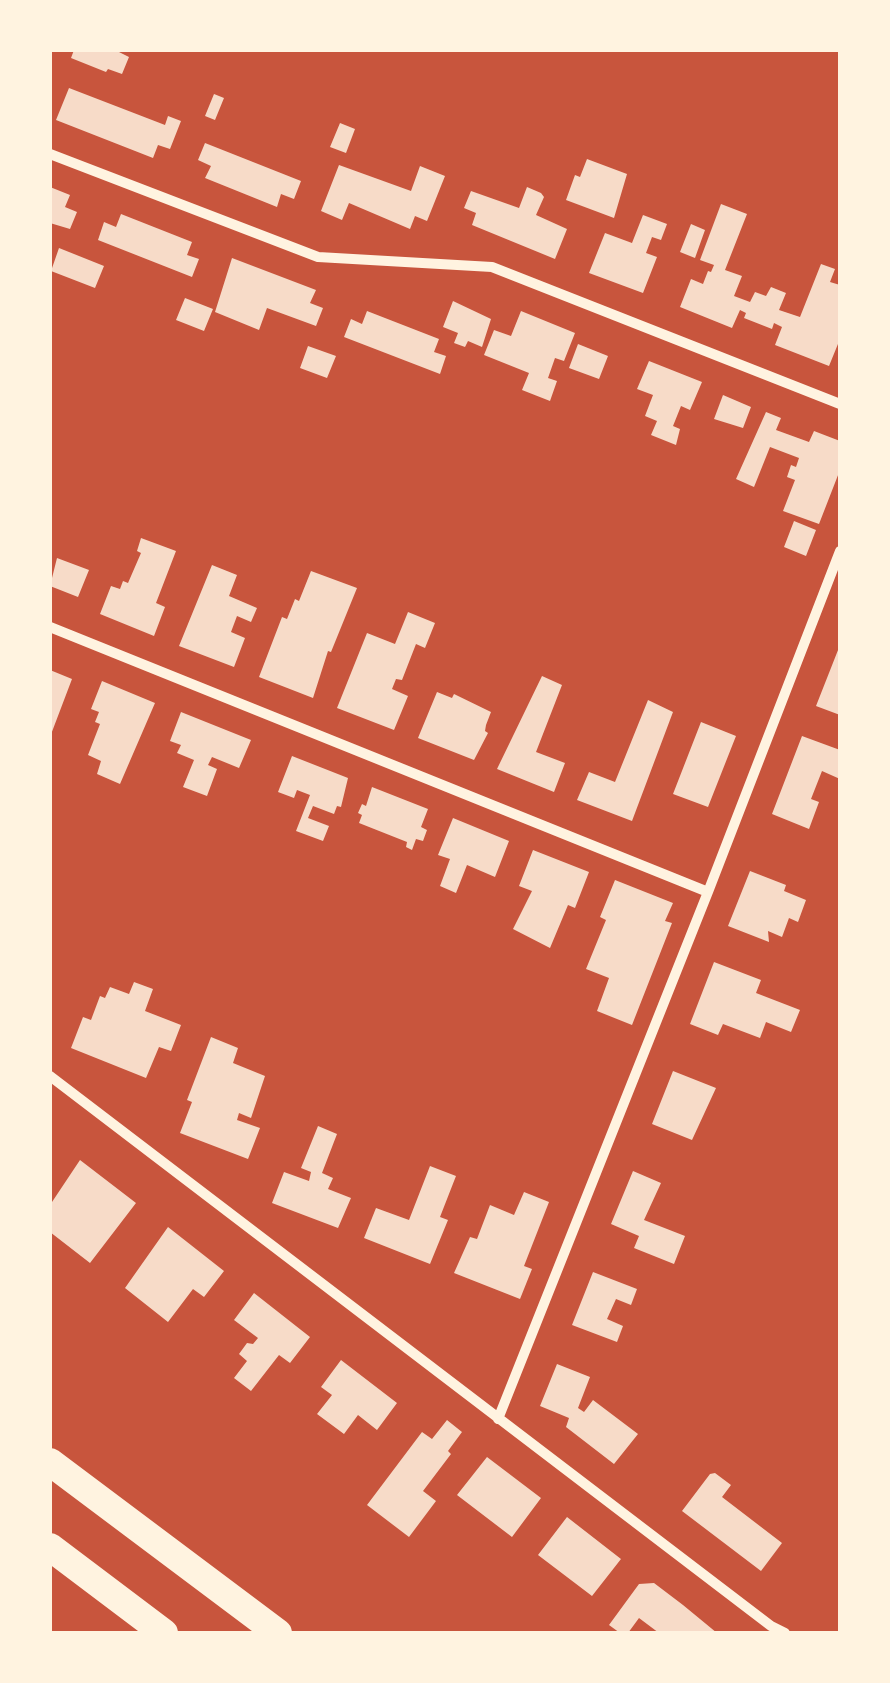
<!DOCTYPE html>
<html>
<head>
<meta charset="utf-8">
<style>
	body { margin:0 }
	#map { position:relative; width:890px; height:1683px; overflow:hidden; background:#c8553d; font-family:"Fira Sans",sans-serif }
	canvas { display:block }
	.frame { position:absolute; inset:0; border:52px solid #fff3e0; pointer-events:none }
</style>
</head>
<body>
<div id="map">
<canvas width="890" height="1683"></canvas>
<div class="frame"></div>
</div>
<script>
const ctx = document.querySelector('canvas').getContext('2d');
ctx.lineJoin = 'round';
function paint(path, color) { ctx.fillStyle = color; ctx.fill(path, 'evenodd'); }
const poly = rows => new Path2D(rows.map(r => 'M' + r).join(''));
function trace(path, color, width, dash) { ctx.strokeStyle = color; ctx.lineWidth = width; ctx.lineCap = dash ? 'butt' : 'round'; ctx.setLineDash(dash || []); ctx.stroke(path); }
const building = poly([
	[74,50,115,50,129,57,122,74,108,69,106,72,71,58],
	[69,88,165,125,168,116,181,121,170,149,158,145,153,158,56,120],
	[214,94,224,98,215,120,205,116],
	[340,123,355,129,346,153,330,147],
	[205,143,301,181,294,199,281,194,277,207,205,178,211,166,198,160],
	[587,159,627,174,614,218,566,200,575,175,580,177],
	[339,165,411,191,420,166,445,176,427,221,415,216,410,229,349,203,342,220,321,211],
	[50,187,70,195,65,207,77,212,70,229,50,223],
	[527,187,541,193,544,197,536,215,567,229,555,259,472,225,476,213,464,208,471,191,519,208],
	[721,204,747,214,725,270,742,276,734,296,750,302,755,292,766,296,771,287,786,293,779,310,800,317,821,264,835,269,830,282,840,285,840,339,829,366,775,345,782,327,774,323,772,329,744,318,746,313,740,310,732,328,680,307,691,279,703,284,708,271,711,272,714,265,700,260],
	[121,214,192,242,187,255,199,259,192,277,98,240,104,222,116,227],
	[643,215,667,224,661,240,652,237,646,253,657,257,643,293,589,273,605,233,632,243],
	[691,224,705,230,695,258,680,252],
	[59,248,104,266,95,288,51,271],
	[232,258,316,290,310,303,323,308,316,326,267,308,259,330,215,312],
	[185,298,213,309,204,331,176,320],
	[453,301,491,319,482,347,468,341,465,347,454,343,458,333,443,327],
	[367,311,439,339,434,352,446,356,440,374,344,337,351,319,362,324],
	[521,311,575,333,564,361,555,358,548,378,557,381,550,401,522,390,529,373,484,355,494,330,511,336],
	[578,344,608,356,599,379,569,368],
	[308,346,336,356,327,378,300,368],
	[649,361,702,382,690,410,681,406,673,426,680,429,676,445,651,435,657,421,645,416,653,395,637,389],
	[723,395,751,407,743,428,714,419],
	[766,412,781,418,776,430,809,442,814,431,840,441,840,470,819,524,783,511,795,480,787,477,791,465,796,467,799,458,770,447,754,487,736,479],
	[794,521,816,530,806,556,784,547],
	[141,538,176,551,156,603,165,607,154,636,100,614,111,586,120,589,123,581,128,583,141,553,137,551],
	[57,558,89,570,78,597,50,586],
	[212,565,237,575,229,596,257,608,251,622,237,616,231,632,245,638,234,667,179,646],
	[311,571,357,588,331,652,328,651,313,698,259,677,282,617,287,619,295,599,299,601],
	[408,612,435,623,425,648,416,644,402,680,396,679,392,689,408,696,394,730,337,708,367,633,395,644],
	[840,645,840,715,816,706],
	[50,670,72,679,50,737],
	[542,676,562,685,536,752,565,763,554,792,497,769],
	[102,681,155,703,120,784,97,774,101,761,88,755,100,724,95,722,99,712,91,709],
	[437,692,452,698,454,694,491,712,486,725,485,731,488,733,474,760,418,738],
	[648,700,673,712,632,821,577,800,589,772,615,782],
	[181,712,251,740,239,768,212,757,208,765,217,769,207,796,183,787,194,760,177,753,181,745,170,741],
	[701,722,736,736,708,807,673,794],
	[802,736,840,750,840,779,822,771,811,799,819,802,809,829,772,814],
	[292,756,348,778,341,807,337,806,334,814,313,806,308,818,329,826,323,841,296,831,310,795,297,790,294,798,278,792],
	[372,787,428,809,421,827,427,830,423,841,416,839,412,850,406,847,407,842,359,823,362,815,358,813,362,804,366,806],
	[453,818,509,841,495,877,467,865,456,893,440,886,450,859,438,855],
	[533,850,589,872,575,908,568,905,550,948,513,929,532,891,519,886],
	[750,871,786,885,784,891,806,900,798,922,789,918,782,937,768,931,769,942,728,926],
	[615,880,673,903,665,921,672,923,632,1025,597,1011,609,978,586,969,606,920,600,917],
	[714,962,761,980,756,993,800,1010,791,1032,766,1022,760,1038,723,1024,718,1035,690,1024],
	[134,982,153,989,145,1011,181,1025,171,1051,159,1047,146,1078,71,1048,83,1017,91,1020,100,996,105,998,110,987,129,994],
	[211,1037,238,1048,233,1063,265,1076,251,1118,239,1113,237,1120,260,1128,248,1159,180,1133,192,1102,187,1100],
	[673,1071,716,1088,692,1140,652,1124],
	[318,1126,337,1134,322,1173,333,1178,328,1189,351,1198,338,1228,272,1203,284,1172,309,1181,311,1172,301,1168],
	[80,1160,136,1203,90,1263,50,1232,50,1205],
	[430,1166,456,1176,440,1217,448,1220,430,1264,364,1238,376,1208,409,1220],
	[633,1171,661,1183,644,1220,685,1236,674,1264,634,1248,639,1236,611,1224],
	[524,1192,549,1202,524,1266,532,1269,520,1299,454,1273,470,1237,477,1239,490,1205,514,1215],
	[168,1227,224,1271,204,1297,193,1289,168,1322,125,1288],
	[593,1272,637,1289,631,1305,616,1299,607,1319,623,1326,617,1342,572,1325],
	[254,1293,310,1337,290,1363,279,1355,251,1391,234,1378,247,1361,239,1354,247,1343,253,1344,258,1338,234,1320],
	[341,1360,397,1403,377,1430,358,1415,344,1434,317,1414,332,1395,321,1387],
	[557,1364,590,1377,578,1408,584,1412,593,1400,638,1434,614,1464,566,1427,569,1418,540,1406],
	[447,1420,462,1432,448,1451,451,1454,423,1491,436,1501,409,1537,367,1505,422,1432,432,1439],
	[487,1457,541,1498,512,1537,457,1495],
	[715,1473,731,1485,722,1497,782,1543,761,1571,682,1511,710,1474],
	[567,1517,621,1559,592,1596,538,1555],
	[654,1583,683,1605,717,1633,659,1633,639,1618,628,1633,620,1633,609,1625,639,1584]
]);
const minor = poly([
	[50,154,318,257,492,267,840,404],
	[50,627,708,892],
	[50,1076,771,1626,785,1633],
	[498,1419,708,892,840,551]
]);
const motorway = poly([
	[50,1462,278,1633],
	[50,1547,164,1633]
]);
paint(building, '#f7dbc8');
trace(minor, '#fff3e0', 10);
trace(motorway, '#fff3e0', 28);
</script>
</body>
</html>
